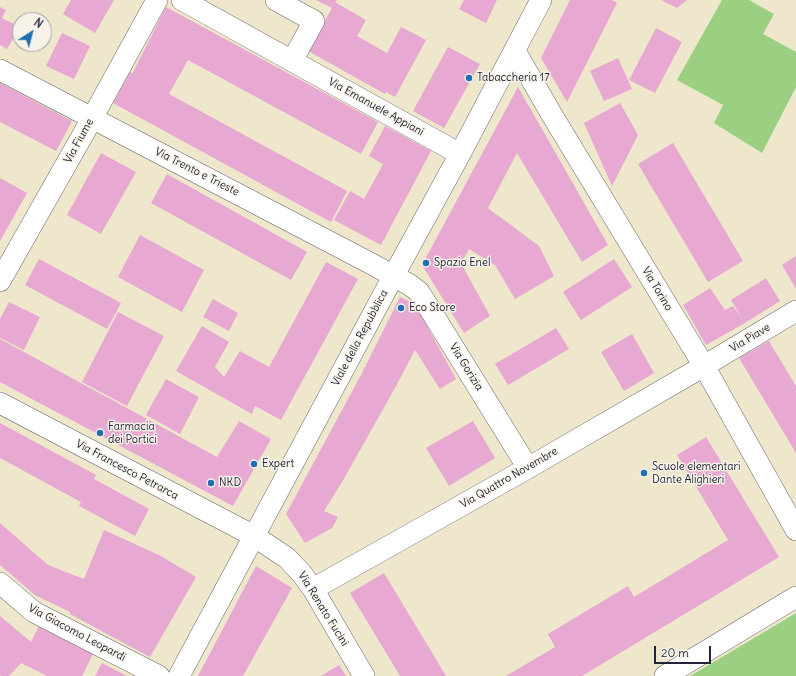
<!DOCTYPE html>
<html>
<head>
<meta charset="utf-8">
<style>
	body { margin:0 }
	#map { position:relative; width:796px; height:676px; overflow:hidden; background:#eee7cb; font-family:Delius,sans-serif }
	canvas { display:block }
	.north { position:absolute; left:12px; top:12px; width:40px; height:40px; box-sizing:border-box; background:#f7f3e8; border:1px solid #a29fa3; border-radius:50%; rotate:36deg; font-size:11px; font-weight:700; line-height:16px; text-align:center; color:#22223b }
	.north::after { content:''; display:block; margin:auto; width:14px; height:18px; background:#1f6fb2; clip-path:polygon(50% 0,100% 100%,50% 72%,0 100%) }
	.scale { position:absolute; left:654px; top:646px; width:57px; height:18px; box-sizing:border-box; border:2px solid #22223b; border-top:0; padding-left:5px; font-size:12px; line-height:14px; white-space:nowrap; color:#22223b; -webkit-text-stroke:3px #f7f3e8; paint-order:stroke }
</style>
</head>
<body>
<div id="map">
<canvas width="796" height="676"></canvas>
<div class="north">N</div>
<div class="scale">20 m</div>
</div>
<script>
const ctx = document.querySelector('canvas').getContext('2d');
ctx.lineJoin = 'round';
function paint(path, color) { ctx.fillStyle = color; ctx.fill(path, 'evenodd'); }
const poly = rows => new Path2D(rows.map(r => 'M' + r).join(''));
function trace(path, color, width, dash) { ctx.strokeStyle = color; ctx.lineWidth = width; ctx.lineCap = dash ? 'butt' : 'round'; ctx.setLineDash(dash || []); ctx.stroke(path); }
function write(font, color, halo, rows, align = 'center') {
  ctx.font = font + ' Delius,sans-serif'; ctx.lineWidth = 3; ctx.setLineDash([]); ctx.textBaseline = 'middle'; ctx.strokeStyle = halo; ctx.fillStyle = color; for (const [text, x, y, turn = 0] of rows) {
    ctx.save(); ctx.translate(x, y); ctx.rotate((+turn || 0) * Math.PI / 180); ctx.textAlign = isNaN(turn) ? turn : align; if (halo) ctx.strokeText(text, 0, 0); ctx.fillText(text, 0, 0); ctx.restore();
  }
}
const green = poly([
	[722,0,749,0,774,14,763,34,796,52,796,87,762,153,714,123,723,105,677,80],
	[796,613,796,676,690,676,734,650]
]);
const building = poly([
	[71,0,114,0,95,33,63,14],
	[316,0,337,0,335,2,366,20,357,36,387,53,401,27,426,40,395,97,386,92,385,94,308,51,332,8],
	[464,0,497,0,486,23,459,9],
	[570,0,612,0,617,3,567,102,541,58],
	[661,0,687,0,677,8],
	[0,7,6,10,2,18,20,27,7,49,0,45],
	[166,7,378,122,361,154,188,60,169,94,347,191,331,222,113,103,130,72,132,74],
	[656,28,682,42,655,93,629,80],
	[62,33,90,46,74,79,46,66],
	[448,47,480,64,444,128,413,111],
	[618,58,632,89,604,101,590,71],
	[0,83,72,121,56,151,0,122],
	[518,87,608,245,582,262,517,153,488,208,539,246,554,276,515,299,495,265,469,249,461,263,490,316,464,333,422,265],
	[620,103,638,135,612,186,584,123],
	[385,126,431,151,381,245,334,220,350,191,364,199,383,164,369,156],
	[673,143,743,261,708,282,638,164],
	[101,153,136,172,101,234,67,215],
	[167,174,307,252,291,280,151,203],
	[0,178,27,193,0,241],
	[140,235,204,270,182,312,118,277],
	[796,256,796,289,782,265],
	[39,259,121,303,107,329,25,285],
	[614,259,632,287,581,320,563,292],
	[326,262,358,279,281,420,255,406,252,414,176,371,202,326,229,342,215,367,224,377,240,351,269,367],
	[766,278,780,301,745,323,706,345,683,305,710,288,725,310,733,306,742,318,731,300],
	[400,297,415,304,456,379,440,389,415,350,395,388,342,482,324,511,338,517,332,528,305,543,286,514,362,373],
	[213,299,238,313,229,331,203,317],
	[9,302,40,317,24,350,0,338,0,319],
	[118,312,164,336,127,406,82,382],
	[556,328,569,349,508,385,495,364],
	[632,334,654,373,624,391,601,352],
	[0,339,217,457,239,421,271,439,233,506,0,382],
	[769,341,796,386,796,453,739,358],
	[166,379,199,397,180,434,146,415],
	[473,421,495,458,449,486,426,448],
	[0,423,96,475,94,479,149,509,135,536,79,506,81,502,0,458],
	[706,437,779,557,582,676,506,676,555,647,548,634,628,586,634,597,728,540,677,455],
	[0,523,48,565,84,579,104,530,161,556,196,577,150,657,70,614,70,612,35,595,0,565],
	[256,566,292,588,243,676,198,676],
	[384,573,446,676,400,676,394,666,350,593],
	[0,616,31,642,39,626,93,654,82,676,47,676,21,663,9,676,2,676,0,675],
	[102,663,127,676,95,676],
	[339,665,346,676,321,676]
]);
const minor = poly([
	[182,0,460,154],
	[276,0,314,21,292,61],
	[515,51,552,115,704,366,796,530],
	[0,70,370,263,410,285,419,292,426,303,528,468],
	[0,281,85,131,157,0],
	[0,403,254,536,287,558,302,574,313,589,364,676],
	[0,583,34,612,159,676],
	[313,589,528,468,704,366,796,311],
	[179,676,394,275,460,154,541,0],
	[665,676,796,597]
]);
const markers = [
	[469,78,4,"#1f6fb2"],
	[426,263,4,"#1f6fb2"],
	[401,308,4,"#1f6fb2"],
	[100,433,4,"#1f6fb2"],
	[254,464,4,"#1f6fb2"],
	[644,473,4,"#1f6fb2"],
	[211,483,4,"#1f6fb2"]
];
const poiNames = [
	["Tabaccheria 17",477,78],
	["Spazio Enel",434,263],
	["Eco Store",409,308],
	["Farmacia",108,427],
	["dei Portici",108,440],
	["Expert",262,464],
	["Scuole elementari",652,467],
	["Dante Alighieri",652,480],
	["NKD",219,483]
];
const streetNames = [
	["Via Emanuele Appiani",376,107,29],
	["Via Fiume",79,141,-61],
	["Via Trento e Trieste",197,172,27],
	["Via Torino",657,289,59],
	["Viale della Repubblica",360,338,-62],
	["Via Piave",750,338,-31],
	["Via Gorizia",466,367,58],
	["Via Francesco Petrarca",127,470,28],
	["Via Quattro Novembre",509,478,-30],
	["Via Renato Fucini",323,609,58],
	["Via Giacomo Leopardi",77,633,28]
];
paint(green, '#9bd082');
paint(building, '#e7a8d1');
trace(minor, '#69676d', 22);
trace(minor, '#fff', 21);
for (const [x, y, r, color] of markers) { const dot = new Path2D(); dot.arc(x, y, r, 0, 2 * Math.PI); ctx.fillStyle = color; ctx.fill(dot); trace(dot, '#f7f3e8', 1.5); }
write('11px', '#22223b', '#f7f3e8', poiNames, 'left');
write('11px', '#22223b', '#f7f3e8', streetNames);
</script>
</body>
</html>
